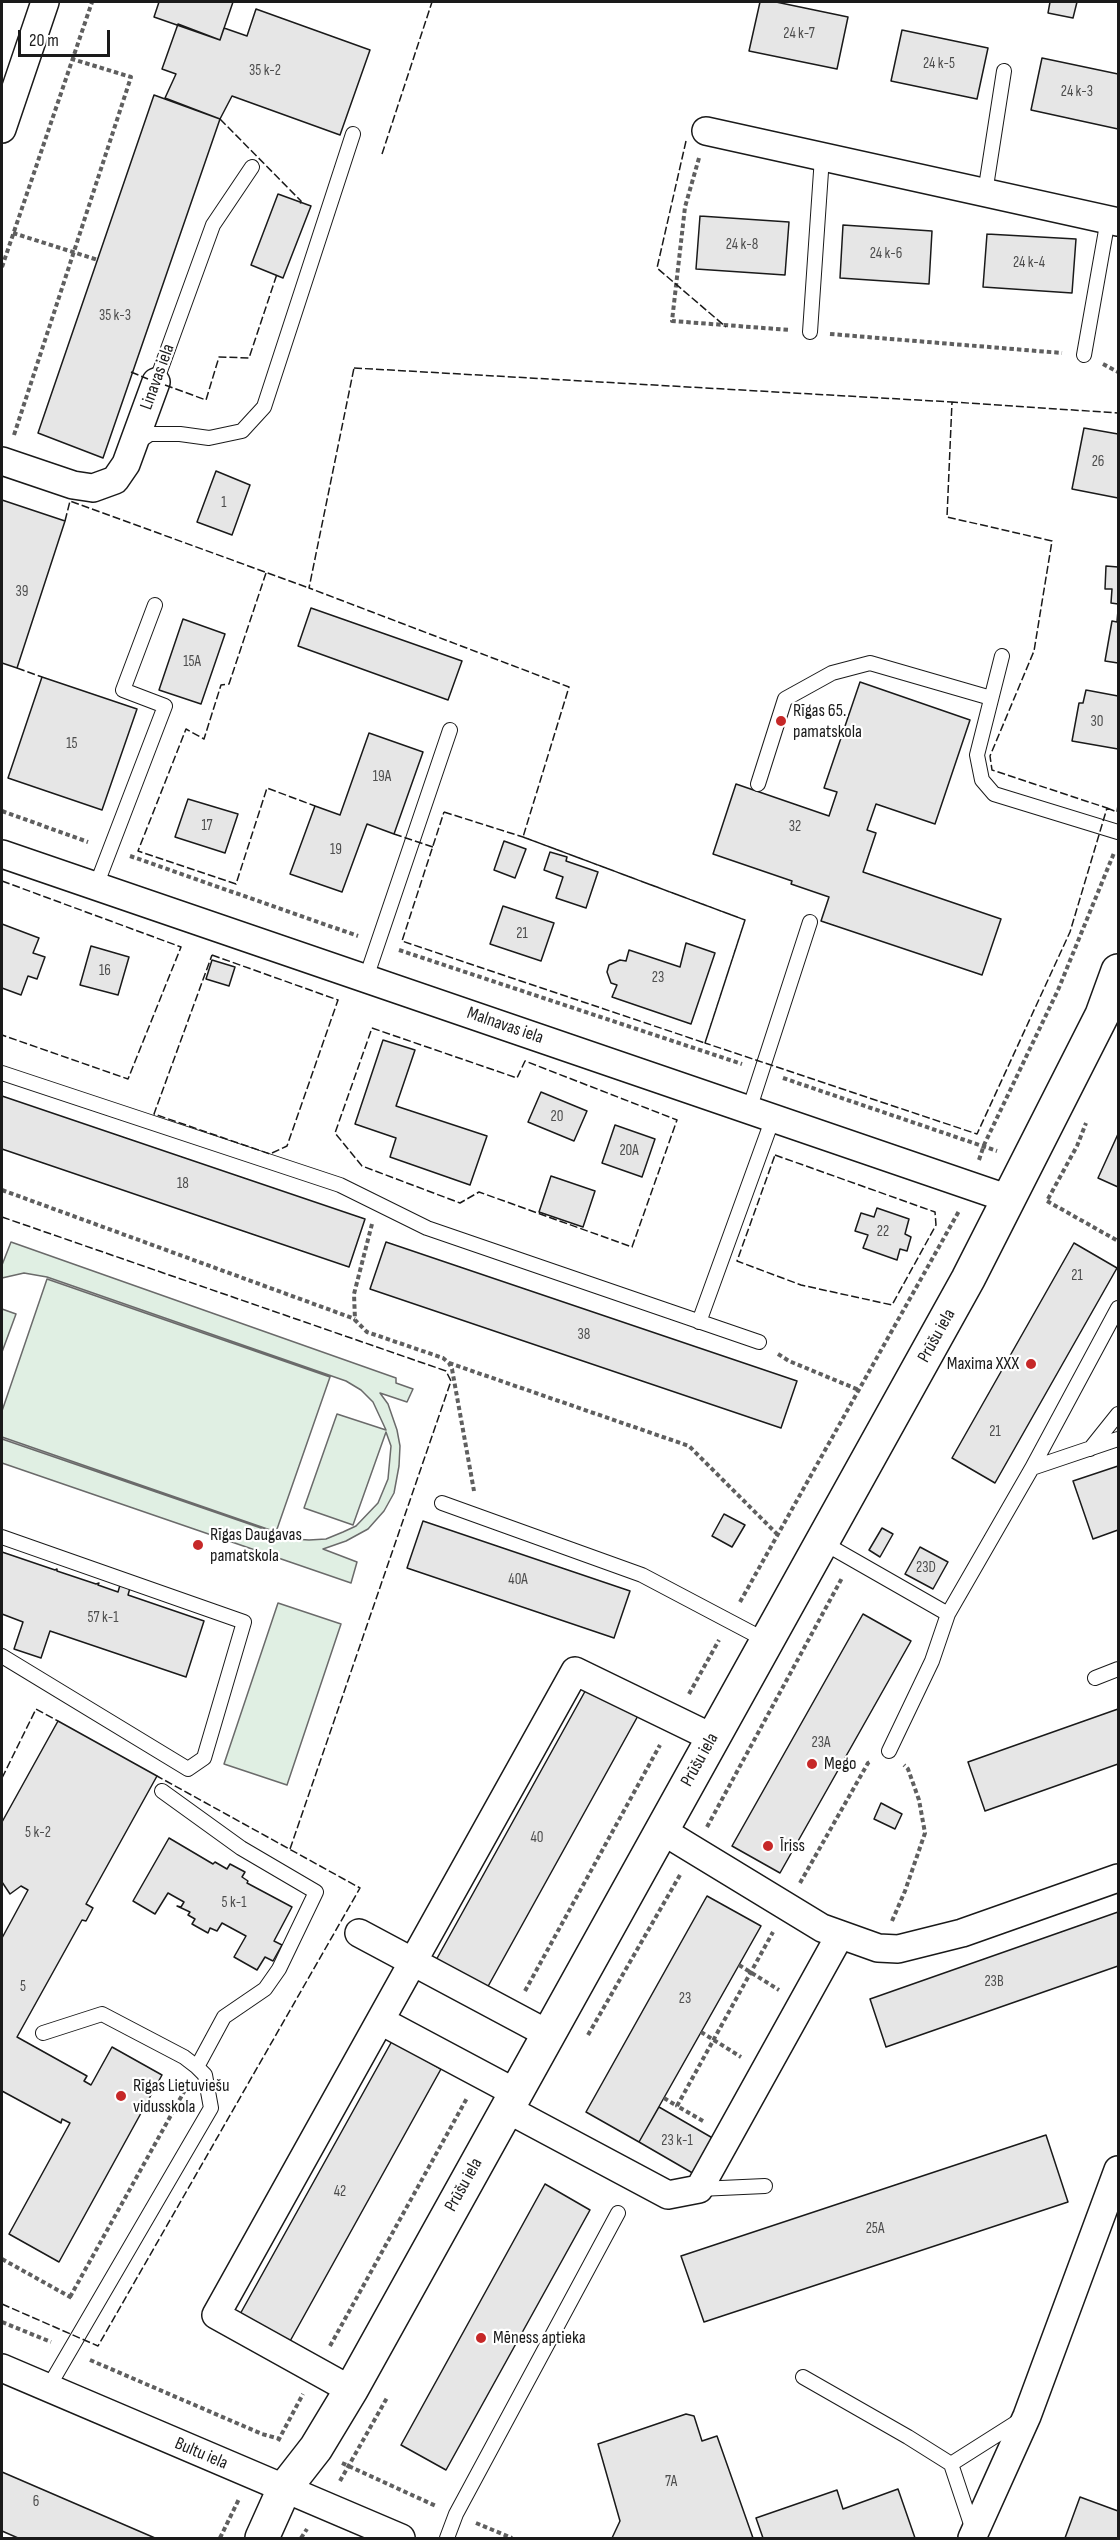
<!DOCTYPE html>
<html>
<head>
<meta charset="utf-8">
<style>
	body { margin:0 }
	#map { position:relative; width:1120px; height:2540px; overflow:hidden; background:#fff; font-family:"Sofia Sans Condensed",sans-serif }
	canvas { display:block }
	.frame { position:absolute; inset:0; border:3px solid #1a1a1a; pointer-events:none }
	.scale { position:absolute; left:18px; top:30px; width:92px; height:27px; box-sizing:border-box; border:3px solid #1a1a1a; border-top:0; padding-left:8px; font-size:18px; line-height:21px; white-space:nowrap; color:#1a1a1a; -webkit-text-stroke:4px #fff; paint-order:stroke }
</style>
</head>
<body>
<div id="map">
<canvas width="1120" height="2540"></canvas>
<div class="frame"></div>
<div class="scale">20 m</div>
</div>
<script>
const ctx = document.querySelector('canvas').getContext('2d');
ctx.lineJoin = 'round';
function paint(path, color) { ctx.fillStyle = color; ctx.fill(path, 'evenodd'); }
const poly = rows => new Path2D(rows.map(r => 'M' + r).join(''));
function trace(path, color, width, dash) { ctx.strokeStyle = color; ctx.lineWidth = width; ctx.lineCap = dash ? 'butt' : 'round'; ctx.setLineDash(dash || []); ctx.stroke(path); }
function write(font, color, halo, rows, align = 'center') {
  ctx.font = font + ' "Sofia Sans Condensed",sans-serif'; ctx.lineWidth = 4.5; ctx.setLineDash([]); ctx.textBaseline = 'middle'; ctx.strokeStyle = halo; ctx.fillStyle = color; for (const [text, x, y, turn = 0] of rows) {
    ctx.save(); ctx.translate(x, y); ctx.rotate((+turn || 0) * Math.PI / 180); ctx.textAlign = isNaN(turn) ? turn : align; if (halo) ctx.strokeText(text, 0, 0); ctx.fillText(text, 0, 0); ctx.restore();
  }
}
const green = poly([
	[11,1242,396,1378,396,1383,413,1389,407,1402,380,1393,388,1404,397,1430,400,1446,399,1466,394,1493,384,1511,368,1529,346,1541,323,1549,357,1562,351,1583,2,1463,2,1439,293,1539,309,1540,326,1539,343,1532,356,1526,378,1503,388,1479,391,1446,386,1432,353,1525,304,1508,337,1414,386,1430,373,1402,361,1390,346,1381,47,1277,24,1273,2,1278,2,1265,11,1242],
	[47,1279,330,1377,276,1532,2,1437,2,1411,47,1279],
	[2,1309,16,1314,2,1352,2,1309],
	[278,1603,341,1624,287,1785,224,1764,278,1603]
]);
const building = poly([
	[159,2,233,2,220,40,154,17,159,2],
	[760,2,776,2,848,17,837,69,749,51,760,2],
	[1050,2,1077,2,1073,18,1048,13,1050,2],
	[256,9,370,50,340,135,232,96,220,119,165,98,176,74,162,69,178,24,220,40,224,28,247,36,256,9],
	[902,30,988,48,977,99,891,81,902,30],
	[1042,58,1118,74,1118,129,1031,110,1042,58],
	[154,95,220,119,103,458,38,433,154,95],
	[278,194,311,206,283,278,251,265,278,194],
	[700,216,789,222,785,275,696,269,700,216],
	[843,225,932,231,929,284,840,278,843,225],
	[987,234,1076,239,1072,293,983,287,987,234],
	[1084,428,1118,434,1118,498,1072,489,1084,428],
	[216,471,250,485,232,535,197,522,216,471],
	[2,500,65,521,17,668,2,663,2,500],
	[1106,566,1118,567,1118,604,1111,603,1112,589,1105,589,1106,566],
	[311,608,462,661,448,700,298,646,311,608],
	[1118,610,1118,663,1105,661,1112,621,1117,622,1118,610],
	[183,619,225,634,201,704,159,690,183,619],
	[42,677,137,709,102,810,8,778,42,677],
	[860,682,970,720,935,824,876,804,867,830,876,833,863,872,1001,919,982,975,821,921,829,897,791,884,792,881,713,854,736,784,829,816,837,792,824,788,860,682],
	[1086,690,1118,696,1118,749,1072,741,1079,703,1083,703,1086,690],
	[369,733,423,752,394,834,367,824,342,892,290,874,315,806,340,815,369,733],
	[188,799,238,814,225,853,175,837,188,799],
	[504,841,526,849,515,878,494,870,504,841],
	[550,852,567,857,566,861,598,872,586,908,556,898,563,877,544,870,550,852],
	[503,906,554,923,541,961,490,944,503,906],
	[2,924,39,938,33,953,45,957,37,979,28,976,21,995,2,988,2,924],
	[686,943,715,953,691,1024,612,997,617,985,611,983,607,972,609,965,620,960,626,961,629,950,680,967,686,943],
	[91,946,129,957,118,995,80,985,91,946],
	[212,960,235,967,229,986,206,979,212,960],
	[383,1040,415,1050,396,1106,487,1136,470,1185,390,1157,396,1138,355,1124,383,1040],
	[541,1092,587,1111,574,1141,528,1122,541,1092],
	[2,1096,365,1219,349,1267,2,1149,2,1096],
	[615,1125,655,1139,642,1177,602,1163,615,1125],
	[1118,1134,1118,1187,1098,1178,1118,1134],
	[551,1176,595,1191,583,1227,539,1212,551,1176],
	[877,1208,909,1219,905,1234,911,1237,907,1251,900,1249,897,1260,863,1248,868,1235,855,1231,861,1213,874,1217,877,1208],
	[386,1242,797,1381,781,1428,370,1289,386,1242],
	[1074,1243,1117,1268,995,1483,952,1458,1074,1243],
	[1118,1466,1118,1530,1093,1539,1073,1481,1118,1466],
	[724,1514,745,1525,732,1547,712,1536,724,1514],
	[423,1521,630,1591,614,1638,407,1568,423,1521],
	[882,1528,893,1534,880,1557,869,1550,882,1528],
	[920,1547,948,1562,933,1589,905,1574,920,1547],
	[2,1552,55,1570,57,1569,57,1571,96,1584,99,1583,98,1585,118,1592,120,1585,130,1588,128,1595,204,1621,186,1677,50,1631,41,1658,14,1649,23,1622,2,1614,2,1552],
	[863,1614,911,1641,780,1873,732,1846,863,1614],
	[588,1686,639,1714,486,1990,435,1962,588,1686],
	[1118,1709,1118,1764,985,1811,968,1762,1118,1709],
	[58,1721,157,1776,86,1904,93,1908,86,1921,82,1920,17,2037,87,2076,84,2081,91,2085,112,2047,162,2075,59,2262,9,2234,70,2123,62,2119,61,2123,2,2091,2,1938,28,1890,21,1886,10,1894,2,1882,2,1822,58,1721],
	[881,1803,902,1814,895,1829,874,1819,881,1803],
	[169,1838,213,1864,215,1862,227,1869,230,1864,245,1872,242,1877,248,1881,247,1883,292,1907,274,1941,282,1945,273,1961,265,1957,257,1970,234,1957,246,1936,222,1923,217,1931,210,1928,208,1933,192,1924,195,1919,188,1915,190,1912,177,1906,181,1907,184,1902,168,1893,155,1914,133,1901,169,1838],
	[707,1896,761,1926,639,2142,586,2112,707,1896],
	[1118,1912,1118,1966,886,2047,870,1999,1118,1912],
	[392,2041,441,2069,289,2343,239,2316,392,2041],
	[659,2107,716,2140,696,2175,639,2142,659,2107],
	[1046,2135,1068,2202,704,2322,681,2256,1046,2135],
	[545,2184,590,2210,446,2470,401,2445,545,2184],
	[686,2414,694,2416,702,2441,717,2436,753,2538,612,2538,620,2521,598,2444,686,2414],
	[2,2472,155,2538,18,2538,2,2531,2,2472],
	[898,2489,915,2538,763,2538,756,2518,837,2490,843,2509,898,2489],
	[1080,2497,1118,2511,1118,2538,1065,2538,1080,2497]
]);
const path = poly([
	[699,158,685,207,672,321,790,330],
	[13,233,98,260],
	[2,267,92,2],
	[830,334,1062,353],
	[1103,364,1118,372],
	[14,435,131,77,72,59],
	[2,811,88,842],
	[130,856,358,936],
	[399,950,742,1064],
	[783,1078,997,1151],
	[979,1160,984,1145,1058,990,1114,853],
	[2,1190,355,1319],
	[1048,1199,1077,1146,1086,1123],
	[1047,1201,1118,1241],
	[372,1224,354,1294,355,1320,367,1332,443,1358,449,1363,452,1369,474,1491],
	[778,1354,789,1361,859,1390],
	[449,1363,689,1446,778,1535],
	[740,1602,959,1211],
	[689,1694,719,1640],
	[707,1827,842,1578],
	[800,1883,868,1763,872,1761],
	[892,1921,905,1891,925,1833,919,1800,908,1769,904,1765],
	[739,1965,779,1990],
	[525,1991,660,1745],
	[701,2032,741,2057],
	[588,2035,680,1875],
	[664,2098,677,2106],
	[703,2121,677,2106,773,1932],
	[2,2259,72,2298],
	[70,2297,185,2090],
	[2,2322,51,2342],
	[330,2346,467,2098],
	[90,2360,262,2434,280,2439],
	[278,2441,303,2394],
	[342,2463,436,2506],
	[340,2481,388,2396],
	[476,2523,512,2538],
	[220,2538,239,2499],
	[301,2538,307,2529]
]);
const lane = poly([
	[985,193,1004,71],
	[810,332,822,157],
	[1084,355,1108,219],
	[156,382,213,225,252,167],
	[135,444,150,434,180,434,209,438,242,431,264,407,353,134],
	[1002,656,977,755,982,780,994,794,1118,832],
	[758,784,785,699,832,673,870,663,991,698],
	[96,886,165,706,123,690,155,605],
	[366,978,450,730],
	[2,1073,340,1185,427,1228,759,1342],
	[749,1110,810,922],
	[699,1322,773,1118],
	[1090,1449,1118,1414],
	[1032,1468,1118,1308],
	[442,1503,642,1575,767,1641],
	[2,1537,244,1622,204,1758,188,1769,2,1656],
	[822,1542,948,1614],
	[1095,1678,1118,1669],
	[889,1751,932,1661,948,1614,1032,1468,1118,1439],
	[162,1791,241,1848,316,1892,279,1969,265,1989,224,2017,197,2067],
	[43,2033,102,2014,184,2057,197,2067,205,2075,211,2108,48,2388],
	[699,2189,765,2186],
	[803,2377,908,2437,951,2464,1022,2419],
	[951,2464,973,2530],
	[447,2538,456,2514,618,2213]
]);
const street = poly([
	[2,129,45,2],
	[706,131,1118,222],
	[2,461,73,485,93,488,115,480,126,464,156,382],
	[2,854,1009,1199],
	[661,1830,822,1928,878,1948,898,1949,962,1933,1118,1878],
	[359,1933,548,2034],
	[381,2021,516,2093],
	[507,2109,668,2195,699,2189,840,1935],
	[2,2368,401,2538],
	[351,2390,216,2315,575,1671,713,1738],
	[972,2538,1027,2416,1118,2170]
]);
const secondary = poly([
	[262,2538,284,2489,316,2448,351,2390,968,1279,1102,1015,1118,971]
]);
const fence = poly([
	[220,119,301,201,300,206],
	[686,141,657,268,726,327],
	[382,154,432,2],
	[354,368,952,402,947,517,1052,541,1034,651,990,756,992,770,1107,808,1070,932,977,1134,705,1043,745,920,523,837,569,687,309,588,354,368],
	[131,372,148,379],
	[165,385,206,400,219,357,249,358,277,274],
	[952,404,952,402,1118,413],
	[65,521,70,501,309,588],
	[266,573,229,684,221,685,204,739,186,729,138,851,236,884,267,788,315,806],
	[17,668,42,677],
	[1107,808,1117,812,1118,805],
	[444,812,523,837,745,920,705,1043,402,941,444,812],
	[394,834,433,847],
	[2,881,181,947,128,1079,2,1035],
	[212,955,338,1000,287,1146,270,1154,154,1114,212,955],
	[372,1028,517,1078,525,1061,677,1120,632,1247,479,1192,460,1203,362,1166,335,1133,372,1028],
	[775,1155,935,1212,936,1225,892,1305,801,1285,737,1261,775,1155],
	[2,1217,446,1371,451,1381,290,1849],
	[2,1778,36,1709,58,1721],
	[2,2304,98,2346,360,1888,157,1776]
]);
const markers = [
	[781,721,6,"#c62828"],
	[1031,1364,6,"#c62828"],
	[198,1545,6,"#c62828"],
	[812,1764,6,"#c62828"],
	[768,1846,6,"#c62828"],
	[121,2096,6,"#c62828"],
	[481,2338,6,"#c62828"]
];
const numberNames = [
	["24 k-7",799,34],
	["24 k-5",939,64],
	["35 k-2",265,71],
	["24 k-3",1077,92],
	["24 k-8",742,245],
	["24 k-6",886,254],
	["24 k-4",1029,263],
	["35 k-3",115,316],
	["26",1098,462],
	["1",224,503],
	["39",22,592],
	["15A",192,662],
	["30",1097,722],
	["15",72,744],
	["19A",382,777],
	["17",207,826],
	["32",795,827],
	["19",336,850],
	["21",522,934],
	["16",105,971],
	["23",658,978],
	["20",557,1117],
	["20A",629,1151],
	["18",183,1184],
	["22",883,1232],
	["21",1077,1276],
	["38",584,1335],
	["21",995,1432],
	["23D",926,1568],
	["40A",518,1580],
	["57 k-1",103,1618],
	["23A",821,1743],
	["5 k-2",38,1833],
	["40",537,1838],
	["5 k-1",234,1903],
	["23B",994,1982],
	["5",23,1987],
	["23",685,1999],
	["23 k-1",677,2141],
	["42",340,2192],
	["25A",875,2229],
	["7A",671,2482],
	["6",36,2502]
];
const streetNames = [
	["Linavas iela",158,377,-70],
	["Malnavas iela",505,1026,19],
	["Prūšu iela",937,1336,-61],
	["Prūšu iela",700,1760,-61],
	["Prūšu iela",464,2185,-61],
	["Bultu iela",201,2454,23]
];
const poiNames = [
	["Rīgas 65.",793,711],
	["pamatskola",793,732],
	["Maxima XXX",1019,1364,"right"],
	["Rīgas Daugavas",210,1535],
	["pamatskola",210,1556],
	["Mego",824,1764],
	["Īriss",780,1846],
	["Rīgas Lietuviešu",133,2086],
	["vidusskola",133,2107],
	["Mēness aptieka",493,2338]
];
paint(green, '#e0efe3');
trace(green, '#6a6a6a', 1.5);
paint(building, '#e6e6e6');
trace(building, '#1a1a1a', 1.5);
trace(lane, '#1a1a1a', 16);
trace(street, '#1a1a1a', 30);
trace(secondary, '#1a1a1a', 36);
trace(path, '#5f5f5f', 4, [4.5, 3]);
trace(lane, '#fff', 14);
trace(street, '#fff', 27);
trace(secondary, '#fff', 33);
trace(fence, '#1a1a1a', 1.5, [8, 3]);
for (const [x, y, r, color] of markers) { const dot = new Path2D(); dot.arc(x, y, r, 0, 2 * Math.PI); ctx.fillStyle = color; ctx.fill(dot); trace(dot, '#fff', 2); }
write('15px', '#4d4d4d', null, numberNames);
write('18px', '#1a1a1a', '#fff', streetNames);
write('18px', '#1a1a1a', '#fff', poiNames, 'left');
</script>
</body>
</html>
